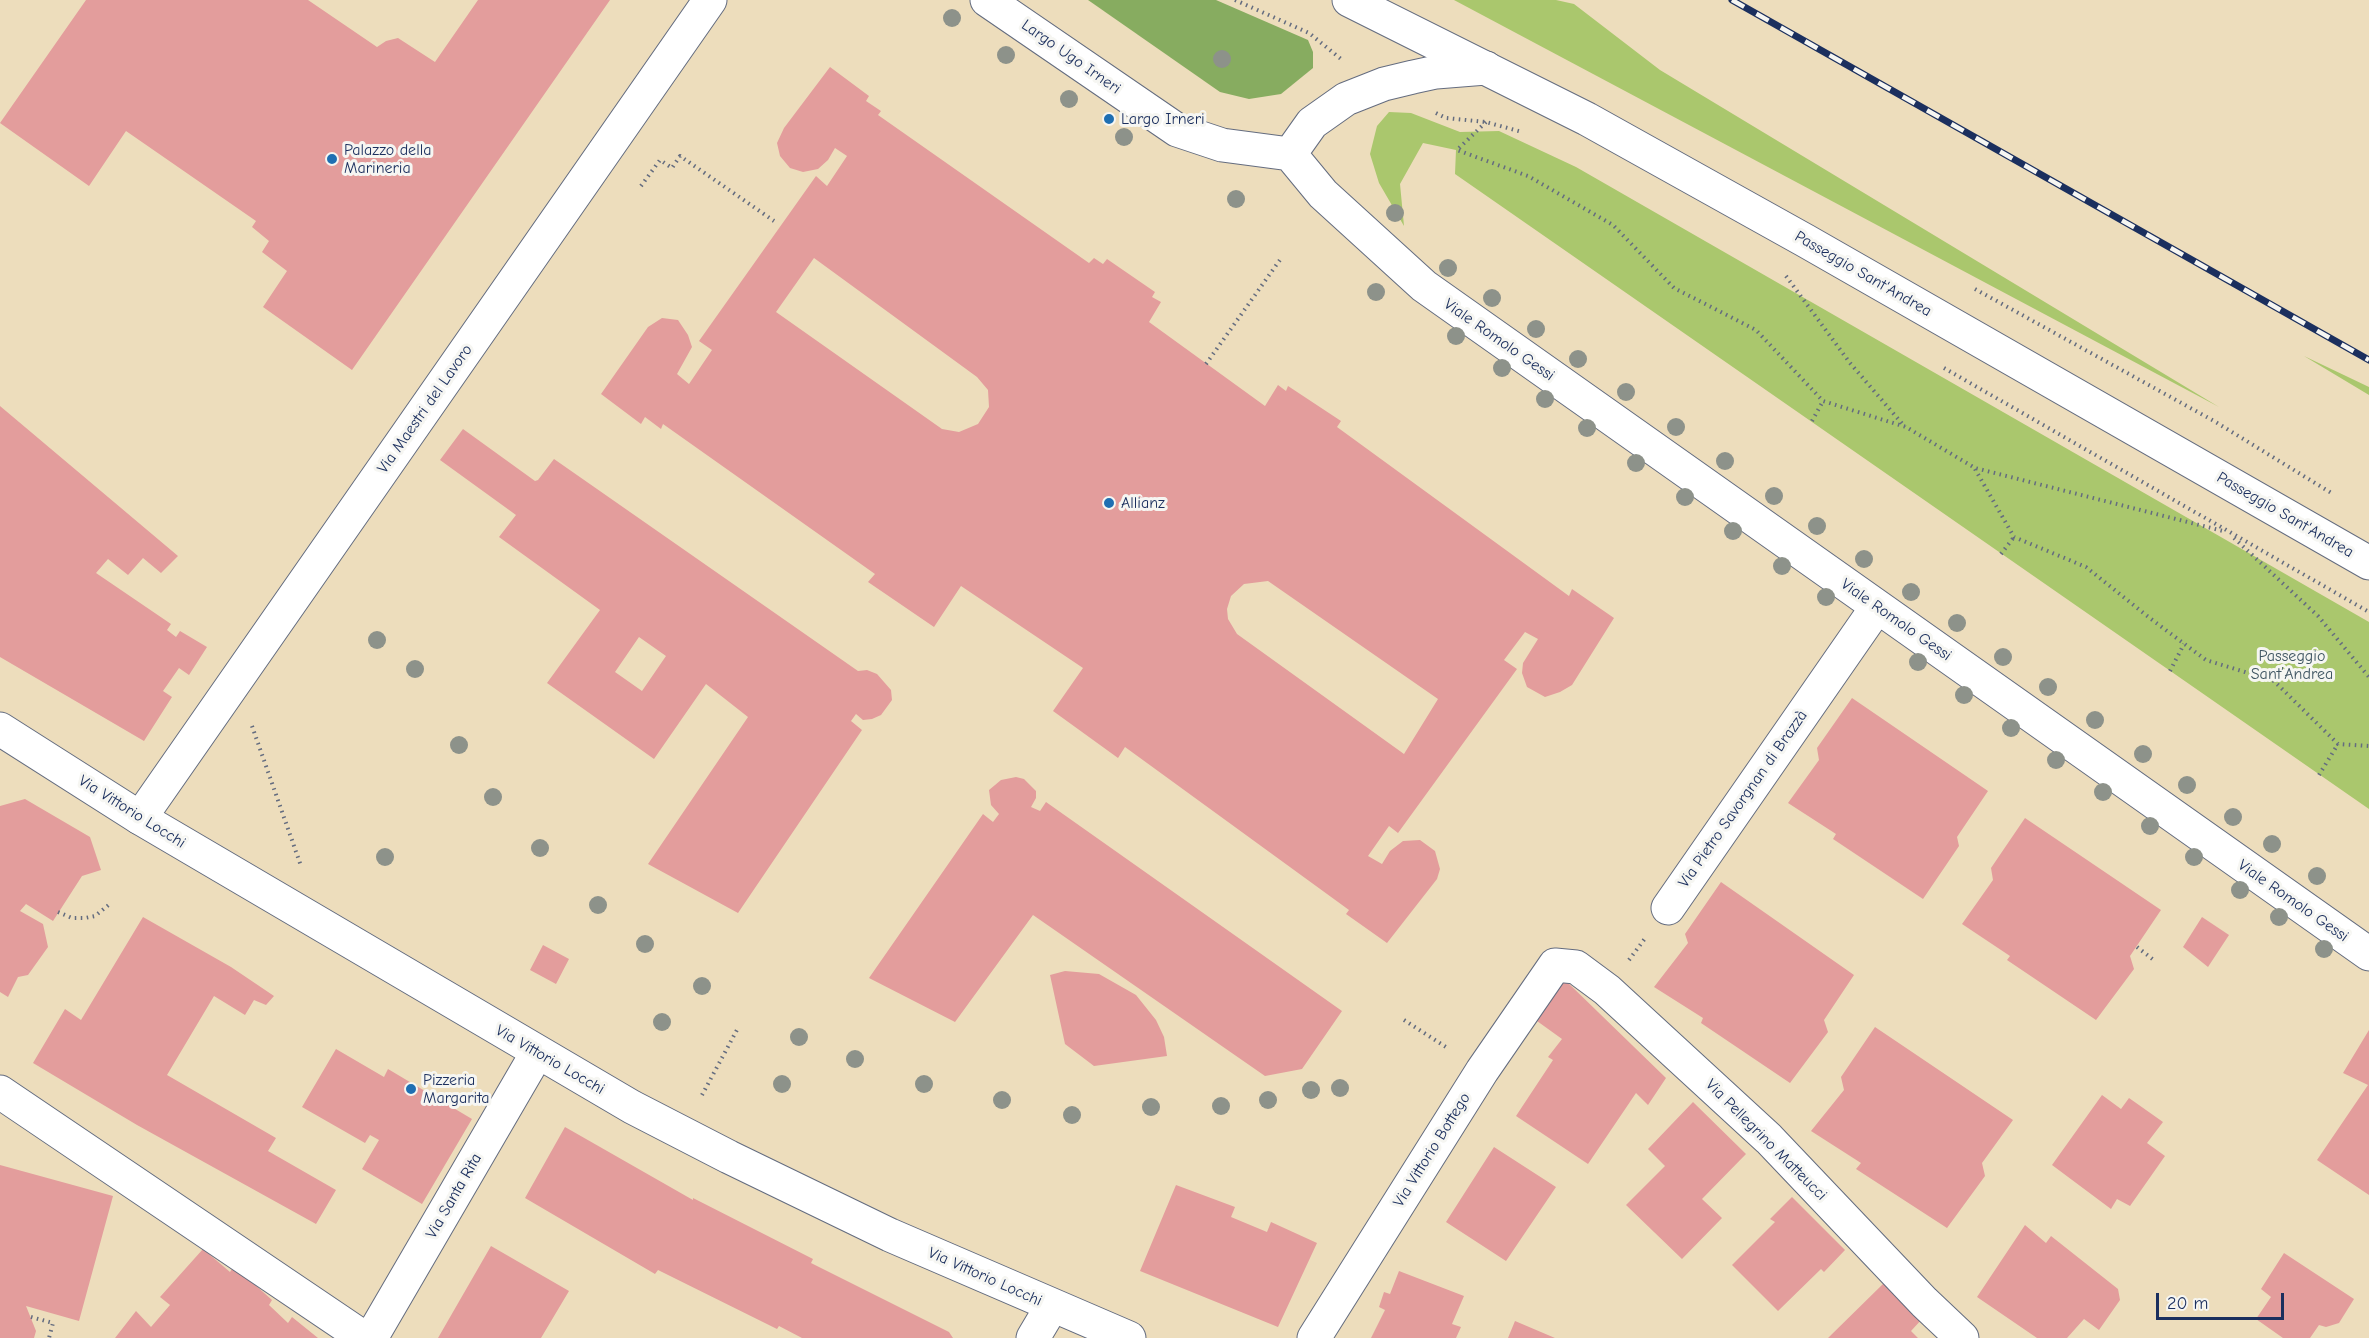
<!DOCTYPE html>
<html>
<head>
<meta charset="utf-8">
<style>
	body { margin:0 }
	#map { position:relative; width:2369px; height:1338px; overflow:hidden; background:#edddbc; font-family:"Comic Neue",sans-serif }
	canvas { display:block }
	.scale { position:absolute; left:2156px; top:1293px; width:128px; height:27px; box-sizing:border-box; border:3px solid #1b2f5e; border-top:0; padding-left:8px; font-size:18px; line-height:21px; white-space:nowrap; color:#1b2f5e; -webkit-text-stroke:4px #f6f6f2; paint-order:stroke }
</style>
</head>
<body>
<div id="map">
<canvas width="2369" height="1338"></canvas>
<div class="scale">20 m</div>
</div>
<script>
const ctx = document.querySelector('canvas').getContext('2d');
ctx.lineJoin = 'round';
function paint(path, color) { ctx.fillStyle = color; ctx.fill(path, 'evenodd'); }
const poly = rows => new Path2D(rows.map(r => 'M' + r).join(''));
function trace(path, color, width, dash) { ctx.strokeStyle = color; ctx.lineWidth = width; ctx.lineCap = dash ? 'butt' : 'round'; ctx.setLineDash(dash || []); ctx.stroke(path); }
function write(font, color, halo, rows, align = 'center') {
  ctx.font = font + ' "Comic Neue",sans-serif'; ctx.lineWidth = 6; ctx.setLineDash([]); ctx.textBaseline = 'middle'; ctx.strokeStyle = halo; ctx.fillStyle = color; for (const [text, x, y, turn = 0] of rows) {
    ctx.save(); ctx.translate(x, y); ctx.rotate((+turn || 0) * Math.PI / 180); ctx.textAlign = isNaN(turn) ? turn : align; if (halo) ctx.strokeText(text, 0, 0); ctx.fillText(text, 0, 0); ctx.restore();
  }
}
const green = poly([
	[1454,0,1556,0,1574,4,1660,70,2219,407],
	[1389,112,1411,113,1460,132,1499,131,1576,167,2369,622,2369,809,1455,174,1456,150,1423,143,1400,184,1404,226,1379,183,1370,154,1377,126],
	[2304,356,2369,387,2369,395]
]);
const forest = poly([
	[1088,0,1216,0,1308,40,1313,52,1313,68,1281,94,1249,99,1220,92]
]);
const building = poly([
	[86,0,308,0,377,47,386,41,398,38,435,62,478,0,610,0,352,370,263,307,287,271,262,252,269,241,252,227,256,221,126,131,89,186,0,123],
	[830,67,869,96,866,101,881,111,878,115,1089,263,1094,258,1103,264,1107,259,1155,292,1152,297,1161,302,1149,322,1265,406,1278,385,1286,391,1288,386,1341,421,1337,427,1569,596,1572,589,1614,618,1572,685,1560,692,1545,697,1527,687,1522,673,1523,663,1538,639,1525,632,1504,660,1517,669,1398,833,1389,826,1368,856,1382,864,1390,851,1403,841,1420,840,1435,851,1440,869,1437,879,1387,943,1346,914,1349,910,1125,747,1118,758,1053,711,1083,668,961,586,934,627,868,582,875,574,663,424,661,429,645,417,641,424,601,394,648,327,662,318,678,320,688,335,692,347,677,374,689,384,712,350,699,341,816,176,827,186,847,156,835,148,828,160,818,169,803,172,790,168,780,156,777,143,784,128],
	[814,258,977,377,988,390,989,407,978,424,959,432,942,429,776,312],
	[1268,581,1438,699,1404,754,1237,634,1228,619,1227,609,1231,596,1244,584],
	[0,406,178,556,161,573,143,558,128,575,108,559,96,573,171,624,167,630,176,637,180,631,207,647,189,675,179,668,163,691,172,697,144,741,0,657],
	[463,429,535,481,538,480,554,459,858,671,867,670,877,674,891,690,892,700,881,715,872,719,863,720,856,714,851,721,862,730,738,913,648,864,748,717,706,684,654,759,547,683,600,610,499,537,516,515,440,460],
	[639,637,666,656,642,691,615,672],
	[1852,698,1988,791,1957,837,1959,846,1923,899,1833,839,1836,834,1788,803,1819,760,1817,748],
	[1016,777,1024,779,1036,791,1036,798,1031,807,1040,811,1046,802,1342,1011,1302,1069,1265,1076,1033,915,955,1022,869,978,983,814,993,822,999,814,991,805,989,790,1001,780],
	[25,799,90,837,101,870,82,876,53,921,26,904,20,911,43,924,48,947,28,975,18,977,8,997,0,992,0,806],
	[2025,818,2161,910,2130,956,2134,969,2096,1020,2007,960,2010,956,1962,924,1993,880,1991,868],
	[1721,882,1854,975,1824,1020,1828,1032,1790,1083,1701,1023,1703,1018,1654,987,1688,943,1685,934],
	[143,917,231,967,274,996,266,1005,254,1000,245,1015,214,996,167,1075,276,1138,268,1151,336,1190,316,1224,137,1125,33,1063,65,1009,81,1020],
	[2202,917,2229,935,2208,967,2183,947],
	[543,945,569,959,556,984,530,970],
	[1065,971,1099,974,1136,995,1156,1020,1164,1037,1167,1056,1094,1066,1065,1044,1050,975],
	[1564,979,1666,1078,1648,1105,1636,1093,1588,1164,1516,1116,1553,1060,1548,1057,1562,1039,1537,1021],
	[1875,1027,2013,1120,1982,1163,1985,1176,1947,1228,1856,1169,1861,1163,1811,1131,1844,1090,1841,1077],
	[2369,1030,2369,1195,2317,1160,2368,1085,2343,1073],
	[336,1049,384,1077,388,1069,472,1119,422,1204,362,1169,379,1140,370,1135,365,1143,302,1107],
	[2102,1095,2121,1109,2129,1098,2163,1122,2147,1143,2165,1156,2130,1206,2117,1199,2111,1209,2052,1165],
	[1693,1102,1746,1154,1702,1199,1722,1218,1682,1259,1626,1205,1665,1166,1648,1149],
	[565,1127,693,1200,693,1198,813,1259,811,1263,949,1332,953,1338,802,1338,779,1326,777,1329,658,1270,655,1274,525,1198],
	[1494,1147,1556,1187,1506,1261,1446,1222],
	[0,1165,113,1196,79,1321,26,1306,36,1331,34,1338,0,1338],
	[1176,1185,1235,1207,1231,1217,1267,1232,1271,1222,1317,1243,1278,1327,1140,1271],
	[1792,1197,1845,1250,1824,1272,1821,1269,1778,1311,1732,1265,1775,1222,1770,1219],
	[2025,1225,2046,1243,2051,1236,2118,1289,2120,1300,2099,1330,2084,1319,2067,1338,2037,1338,1977,1297],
	[491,1246,569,1291,541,1338,438,1338],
	[203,1249,230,1272,234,1266,272,1300,269,1305,288,1323,292,1317,318,1338,115,1338,136,1311,151,1327,170,1305,160,1297],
	[2284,1253,2354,1299,2339,1323,2326,1327,2319,1325,2310,1338,2283,1338,2256,1319,2271,1297,2261,1289],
	[1399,1271,1464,1296,1452,1324,1461,1327,1456,1338,1371,1338,1385,1310,1379,1307,1384,1292,1390,1294],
	[1885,1282,1922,1319,1911,1331,1918,1338,1828,1338],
	[1515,1321,1555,1338,1508,1338]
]);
const path = poly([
	[1235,0,1309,33,1341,59],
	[1436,113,1446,118,1486,122,1522,132],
	[1486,122,1457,150,1528,176,1613,225,1674,288,1756,330,1823,401,1906,427,1975,468,2223,531],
	[641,186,660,160,672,168,680,156,774,221],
	[1786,276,1850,363,1905,427],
	[1975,289,2214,421,2333,494],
	[1206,364,1282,257],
	[1944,368,2369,612],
	[1812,421,1823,401],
	[1975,469,2014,537,2086,567,2151,619,2206,660,2274,681,2338,744,2369,746],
	[2234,538,2318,616,2369,677],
	[2001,554,2014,537],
	[2170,671,2184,644],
	[252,726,301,866],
	[2319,775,2338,744],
	[58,912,72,918,85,918,95,916,111,903],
	[2137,947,2155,961],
	[1629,960,1646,937],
	[1404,1020,1449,1049],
	[702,1095,738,1028],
	[31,1317,53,1323,49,1338]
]);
const street = poly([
	[987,0,1177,130,1222,145,1290,154,1323,194,1424,286,2369,954],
	[1290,154,1312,123,1346,99,1384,84,1413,77,1436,72,1486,68],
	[140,818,710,0],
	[1668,908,1877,607],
	[0,1092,364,1338],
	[371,1338,537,1053],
	[1033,1338,1052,1306],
	[1314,1338,1482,1071,1555,965,1576,967,1607,990,1769,1139,1924,1302,1962,1338]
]);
const secondary = poly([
	[0,729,140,818,632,1107,729,1157,890,1235,1129,1338]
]);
const primary = poly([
	[1349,0,1587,119,1806,241,2369,563]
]);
const rail = poly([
	[1732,0,2369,360]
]);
const trees = [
	[952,18],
	[1006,55],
	[1222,59],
	[1069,99],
	[1124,137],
	[1236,199],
	[1395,213],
	[1448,268],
	[1376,292],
	[1492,298],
	[1536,329],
	[1456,336],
	[1578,359],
	[1502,368],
	[1626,392],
	[1545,399],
	[1676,427],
	[1587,428],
	[1725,461],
	[1636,463],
	[1774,496],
	[1685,497],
	[1817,526],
	[1733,531],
	[1864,559],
	[1782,566],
	[1911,592],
	[1826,597],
	[1957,623],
	[377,640],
	[2003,657],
	[1918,662],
	[415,669],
	[2048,687],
	[1964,695],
	[2095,720],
	[2011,728],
	[459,745],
	[2143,754],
	[2056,760],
	[2187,785],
	[2103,792],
	[493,797],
	[2233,817],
	[2150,826],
	[2272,844],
	[540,848],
	[385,857],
	[2194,857],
	[2317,876],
	[2240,890],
	[598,905],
	[2279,917],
	[645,944],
	[2324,949],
	[702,986],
	[662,1022],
	[799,1037],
	[855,1059],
	[782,1084],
	[924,1084],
	[1340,1088],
	[1311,1090],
	[1002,1100],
	[1268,1100],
	[1221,1106],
	[1151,1107],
	[1072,1115]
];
const markers = [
	[1109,119,6,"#1f6fb2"],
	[332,159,6,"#1f6fb2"],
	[1109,503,6,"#1f6fb2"],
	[411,1089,6,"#1f6fb2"]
];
const streetNames = [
	["Largo Ugo Irneri",1071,57,35],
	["Passeggio Sant'Andrea",1863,274,30],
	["Viale Romolo Gessi",1499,340,35],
	["Via Maestri del Lavoro",425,409,-55],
	["Passeggio Sant'Andrea",2285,515,30],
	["Viale Romolo Gessi",1896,620,35],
	["Via Pietro Savorgnan di Brazzà",1743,799,-55],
	["Via Vittorio Locchi",132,812,32],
	["Viale Romolo Gessi",2293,901,35],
	["Via Vittorio Locchi",550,1060,30],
	["Via Pellegrino Matteucci",1766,1140,45],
	["Via Vittorio Bottego",1432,1150,-58],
	["Via Santa Rita",454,1196,-60],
	["Via Vittorio Locchi",985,1277,24]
];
const poiNames = [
	["Largo Irneri",1121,119],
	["Palazzo della",344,150],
	["Marineria",344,168],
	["Allianz",1121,503],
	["Pizzeria",423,1080],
	["Margarita",423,1098]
];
const parkNames = [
	["Passeggio",2292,656],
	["Sant’Andrea",2292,674]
];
paint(green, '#aac76d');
paint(forest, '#87ac60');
paint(building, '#e39d9c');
trace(street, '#646c7f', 35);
trace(secondary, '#646c7f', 35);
trace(primary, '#646c7f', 35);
trace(path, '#646c7f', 4, [1.5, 4.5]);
trace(street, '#fff', 33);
trace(secondary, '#fff', 33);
trace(primary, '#fff', 33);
trace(rail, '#1b2f5e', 7);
trace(rail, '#f6f6f2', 4.5, [14]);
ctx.fillStyle = '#8d928a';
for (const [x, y] of trees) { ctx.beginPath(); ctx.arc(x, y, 9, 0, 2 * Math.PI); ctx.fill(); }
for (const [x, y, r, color] of markers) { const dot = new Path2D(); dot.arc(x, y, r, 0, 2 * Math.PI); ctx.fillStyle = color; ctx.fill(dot); trace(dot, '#f6f6f2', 2); }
write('16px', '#1b2f5e', '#f6f6f2', streetNames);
write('16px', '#1b2f5e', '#f6f6f2', poiNames, 'left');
write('16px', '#3f5562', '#f6f6f2', parkNames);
</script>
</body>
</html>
